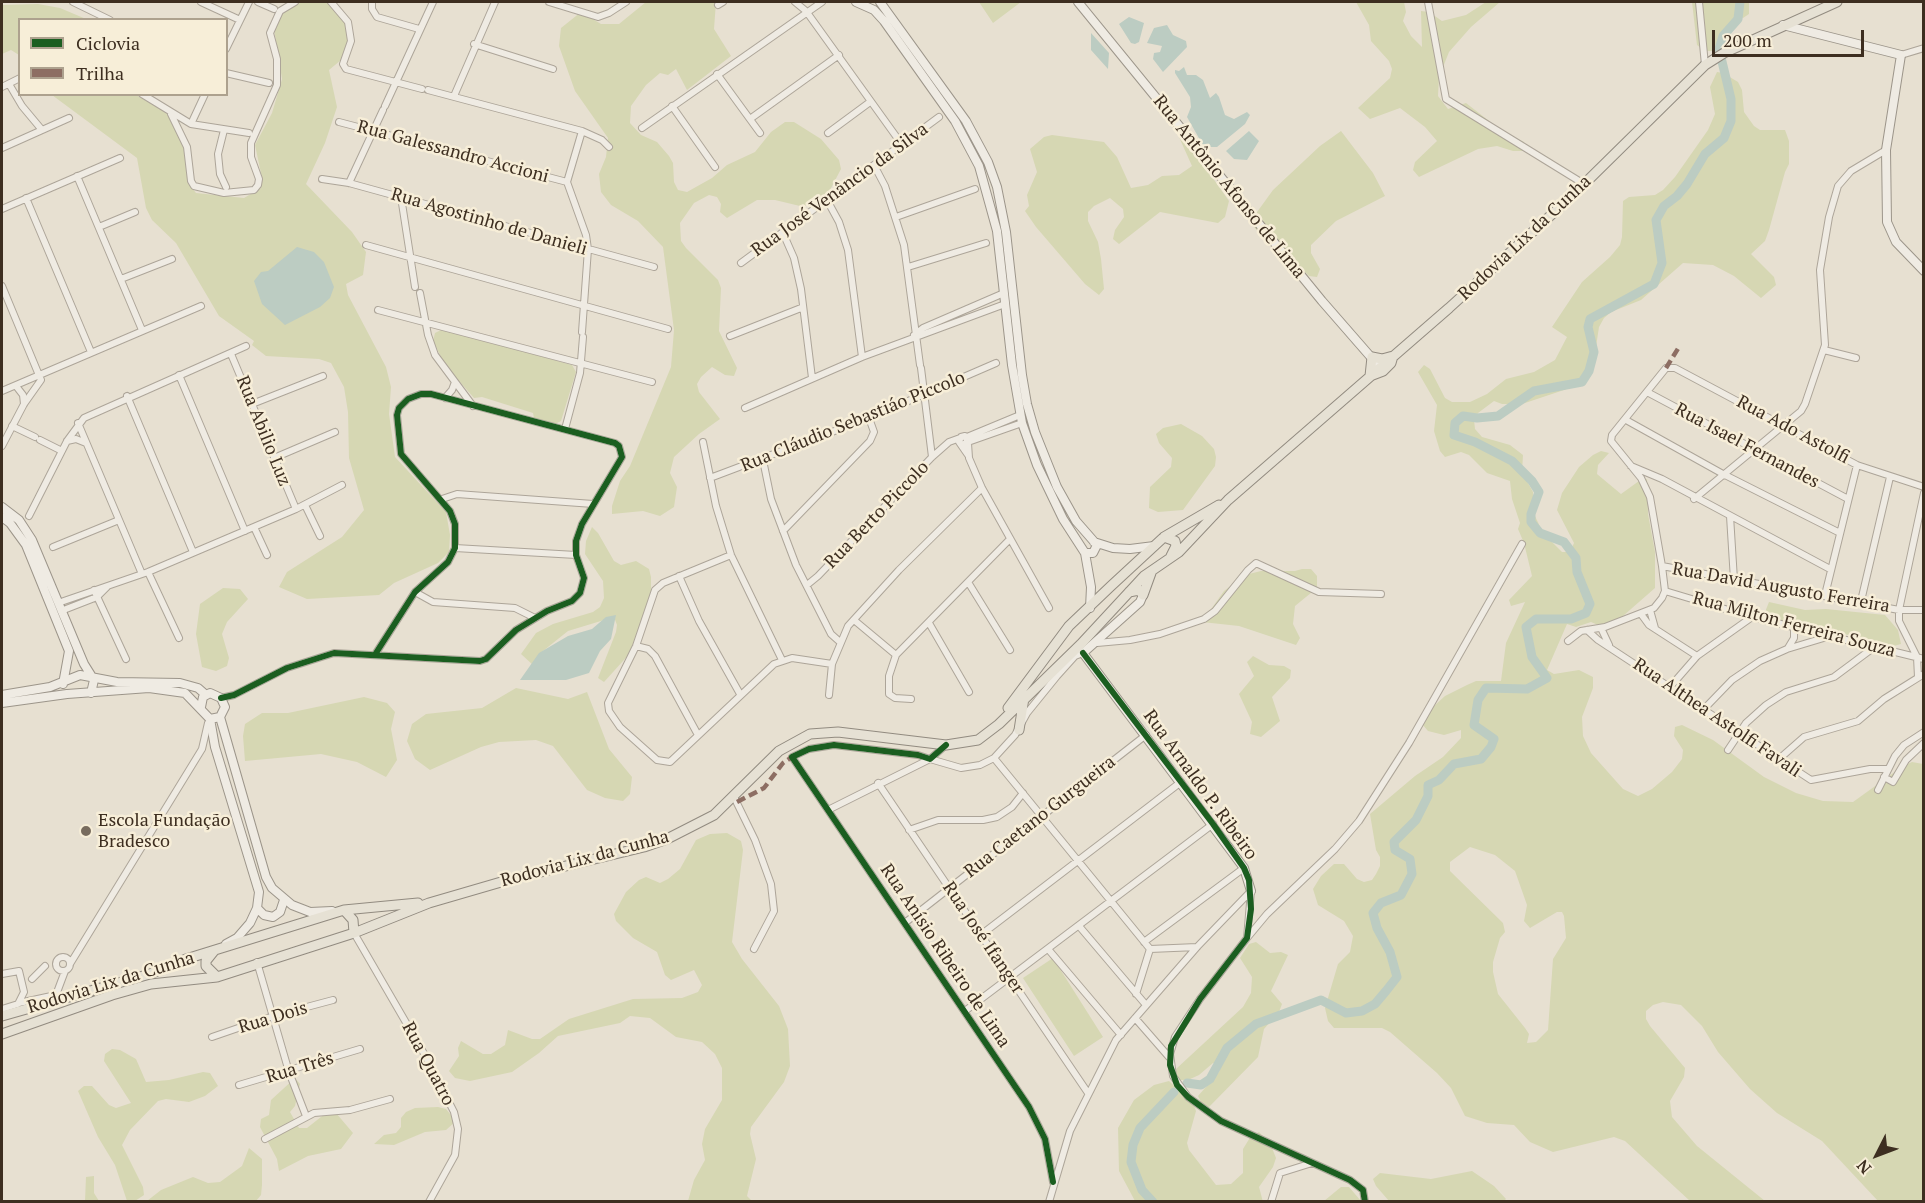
<!DOCTYPE html>
<html>
<head>
<meta charset="utf-8">
<style>
	body { margin:0 }
	#map { position:relative; width:1925px; height:1203px; overflow:hidden; background:#e7e0d1; font-family:"PT Serif",serif }
	canvas { display:block }
	.frame { position:absolute; inset:0; border:3px solid #3d2e20; pointer-events:none }
	.legend { position:absolute; left:18px; top:18px; width:210px; height:78px; box-sizing:border-box; background:#f7eed8; border:2px solid #ada18e; margin:0; padding:8px 10px; list-style:none; font-size:18px; color:#3d2e20 }
	.legend li { display:flex; align-items:center; gap:12px; height:30px }
	.legend b { width:30px; border:2px solid #ada18e }
	.north { position:absolute; left:1847px; top:1125px; width:60px; height:60px; -webkit-text-stroke:4px #f7eed8; paint-order:stroke; rotate:228deg; font-size:16px; font-weight:700; line-height:24px; text-align:center; color:#3d2e20 }
	.north::after { content:''; display:block; margin:auto; width:21px; height:27px; background:#3d2e20; clip-path:polygon(50% 0,100% 100%,50% 72%,0 100%) }
	.scale { position:absolute; left:1712px; top:30px; width:152px; height:27px; box-sizing:border-box; border:3px solid #3d2e20; border-top:0; padding-left:8px; font-size:18px; line-height:21px; white-space:nowrap; color:#3d2e20; -webkit-text-stroke:4px #f7eed8; paint-order:stroke }
</style>
</head>
<body>
<div id="map">
<canvas width="1925" height="1203"></canvas>
<div class="frame"></div>
<ul class="legend">
<li><b style="height:8px;background:#1b5e20"></b>Ciclovia</li>
<li><b style="height:8px;background:#8d6e63"></b>Trilha</li>
</ul>
<div class="north">N</div>
<div class="scale">200 m</div>
</div>
<script>
const ctx = document.querySelector('canvas').getContext('2d');
ctx.lineJoin = 'round';
function paint(path, color) { ctx.fillStyle = color; ctx.fill(path, 'evenodd'); }
const poly = rows => new Path2D(rows.map(r => 'M' + r).join(''));
function trace(path, color, width, dash) { ctx.strokeStyle = color; ctx.lineWidth = width; ctx.lineCap = dash ? 'butt' : 'round'; ctx.setLineDash(dash || []); ctx.stroke(path); }
function write(font, color, halo, rows, align = 'center') {
  ctx.font = font + ' "PT Serif",serif'; ctx.lineWidth = 5; ctx.setLineDash([]); ctx.textBaseline = 'middle'; ctx.strokeStyle = halo; ctx.fillStyle = color; for (const [text, x, y, turn = 0] of rows) {
    ctx.save(); ctx.translate(x, y); ctx.rotate((+turn || 0) * Math.PI / 180); ctx.textAlign = isNaN(turn) ? turn : align; if (halo) ctx.strokeText(text, 0, 0); ctx.fillText(text, 0, 0); ctx.restore();
  }
}
const green = poly([
	[295,2,331,2,348,22,351,41,341,60,329,70,337,107,325,143,306,184,352,232,366,252,363,275,346,284,348,295,386,367,391,387,389,414,395,457,446,512,450,535,449,552,438,563,394,583,379,595,307,599,279,587,287,572,342,537,364,510,349,458,348,412,344,387,331,363,319,359,266,356,252,345,254,341,219,316,176,243,152,220,146,208,137,158,52,95,136,95,167,113,187,147,188,183,196,193,244,198,261,188,262,178,255,145,272,113,282,79,273,23,280,11],
	[646,2,716,2,714,29,731,56,687,90,676,69,668,75,660,73,646,85,631,106,630,123,641,135,657,142,669,156,673,163,674,182,678,190,687,192,712,178,727,165,755,152,771,132,785,122,794,122,821,139,839,160,841,169,830,190,816,202,809,205,800,206,775,200,757,200,727,218,720,212,721,204,717,197,709,195,694,203,680,223,681,241,686,248,718,280,721,288,719,331,737,368,734,376,725,375,712,367,701,377,697,384,699,392,720,419,699,434,674,457,670,473,677,487,674,507,660,516,643,511,612,514,612,506,620,481,630,466,671,367,674,330,663,247,638,221,611,205,601,192,599,174,606,157,608,138,575,91,559,46,561,28,581,12,601,24,619,24],
	[979,2,1021,2,993,23],
	[1356,2,1404,2,1406,12,1403,21,1411,36,1422,47,1421,11,1429,12,1442,21,1466,15,1486,2,1500,2,1471,27,1449,52,1439,77,1438,96,1448,109,1466,103,1502,131,1524,142,1523,151,1513,151,1497,146,1478,149,1419,177,1413,170,1415,162,1437,141,1425,127,1400,108,1370,119,1358,108,1390,78,1392,69,1389,61,1371,41,1369,25],
	[1692,2,1749,2,1749,14,1743,18,1736,15,1726,29,1721,45,1713,51,1705,51,1697,45],
	[38,4,60,8,86,19,20,20,19,55,11,50,2,54,2,5],
	[1717,72,1723,73,1738,82,1742,90,1744,112,1754,126,1760,130,1785,130,1789,141,1789,164,1785,172,1769,230,1765,241,1751,254,1774,277,1776,285,1761,298,1734,276,1713,265,1683,263,1641,300,1611,312,1604,318,1599,327,1592,373,1579,385,1522,404,1502,404,1494,401,1478,413,1474,420,1475,429,1482,437,1510,445,1523,455,1522,472,1533,492,1534,514,1543,533,1562,552,1570,552,1574,543,1557,510,1562,493,1579,467,1593,455,1601,451,1609,453,1598,465,1597,474,1621,494,1639,481,1647,479,1648,514,1655,552,1655,588,1615,623,1598,625,1591,622,1576,627,1567,624,1547,670,1554,674,1579,670,1593,677,1593,688,1582,717,1583,736,1591,753,1623,789,1638,796,1652,789,1672,772,1682,759,1683,750,1674,736,1675,727,1682,725,1713,740,1764,777,1796,793,1823,801,1853,802,1903,766,1912,762,1923,764,1923,1201,1878,1201,1822,1141,1777,1113,1750,1089,1718,1052,1702,1026,1681,1005,1663,1002,1653,1005,1646,1011,1646,1019,1650,1026,1685,1068,1684,1077,1670,1101,1672,1117,1697,1146,1765,1201,1690,1201,1625,1141,1614,1137,1553,1152,1530,1142,1514,1125,1487,1123,1465,1116,1451,1088,1437,1073,1390,1032,1382,1028,1334,1028,1328,1021,1325,1008,1338,964,1350,952,1353,936,1344,921,1318,905,1313,889,1321,876,1334,864,1344,864,1357,879,1364,882,1372,880,1376,874,1380,866,1380,857,1376,850,1370,814,1415,776,1443,757,1461,738,1461,730,1444,735,1428,731,1422,724,1423,716,1445,696,1467,685,1476,681,1501,681,1506,643,1525,602,1511,606,1509,600,1532,576,1524,543,1518,529,1520,523,1512,499,1510,481,1487,473,1469,455,1461,452,1445,457,1440,451,1434,431,1437,405,1418,372,1424,365,1430,369,1445,398,1452,402,1470,402,1487,394,1506,379,1534,372,1555,360,1567,337,1552,327,1582,282,1610,257,1620,245,1622,237,1623,201,1629,197,1655,195,1663,190,1675,177,1708,130,1715,114,1710,87],
	[1470,847,1495,855,1515,871,1527,905,1524,921,1530,928,1557,912,1562,912,1564,916,1566,938,1553,959,1548,1030,1536,1042,1527,1043,1529,1034,1525,1028,1498,994,1493,972,1493,962,1500,938,1505,932,1503,923,1450,871,1450,862],
	[1184,131,1205,149,1210,174,1229,201,1225,217,1218,223,1160,212,1119,244,1113,239,1115,230,1124,217,1123,209,1110,198,1094,206,1088,212,1088,221,1098,242,1101,259,1104,289,1099,295,1085,284,1036,227,1025,211,1029,206,1027,195,1037,172,1030,149,1044,137,1052,135,1104,142,1117,157,1131,188,1148,185,1162,176,1179,175,1192,166,1179,137],
	[1341,131,1373,173,1385,196,1336,221,1311,245,1311,253,1320,269,1317,277,1309,276,1290,257,1260,234,1254,227,1252,219,1273,190,1320,146],
	[443,329,572,365,576,372,561,421,555,424,534,418,533,413,482,397,474,398,445,365,433,341,435,333],
	[1181,424,1202,436,1214,449,1216,457,1215,466,1183,510,1158,512,1149,508,1150,487,1171,467,1172,458,1159,443,1156,434,1163,428],
	[592,527,598,533,614,561,621,565,636,561,649,569,651,577,651,594,633,650,604,682,598,678,616,632,617,625,614,617,568,631,543,651,533,665,521,654,536,633,553,624,593,612,600,607,604,598,603,581,585,554,586,541],
	[1302,569,1311,569,1317,576,1317,588,1295,606,1293,624,1300,638,1296,645,1239,626,1202,622,1224,591,1245,575,1261,571,1295,571],
	[223,588,240,589,248,599,227,622,222,634,229,658,227,666,216,671,202,667,196,634,200,604],
	[1769,602,1805,610,1826,609,1885,615,1898,630,1901,644,1890,647,1867,639,1763,617],
	[1253,656,1269,665,1284,666,1291,670,1290,678,1272,697,1280,721,1261,737,1250,734,1252,722,1239,694,1254,676,1247,662],
	[516,688,568,699,587,692,609,749,632,777,630,794,623,801,605,798,587,790,553,746,536,740,499,742,481,747,430,770,415,759,407,741,412,724,426,714,482,708],
	[364,697,387,703,395,712,391,729,397,760,386,777,357,762,321,754,245,761,243,736,245,724,262,713,288,713],
	[727,833,741,841,743,850,732,942,742,959,779,1006,788,1029,790,1066,784,1082,751,1127,750,1134,756,1159,747,1196,752,1201,688,1201,694,1180,705,1160,702,1144,705,1129,722,1100,722,1068,715,1054,702,1042,676,1037,650,1018,630,1016,620,1023,558,1036,539,1053,512,1072,470,1081,455,1078,449,1071,459,1056,458,1048,461,1041,483,1054,491,1054,505,1045,508,1030,532,1039,540,1039,569,1019,633,999,682,998,698,992,702,985,694,970,671,980,665,975,657,952,633,938,616,921,614,914,626,892,639,880,646,877,660,883,668,879,680,869,696,840,710,834],
	[1256,942,1270,953,1281,952,1288,955,1271,991,1282,1004,1279,1012,1264,1029,1258,1057,1209,1107,1202,1104,1198,1096,1219,1072,1222,1063,1213,1063,1199,1075,1188,1080,1174,1080,1176,1069,1243,1007,1251,993,1252,977,1240,958,1249,944],
	[1053,958,1103,1037,1074,1056,1023,978],
	[112,1049,120,1050,136,1059,146,1082,169,1080,203,1072,210,1073,218,1086,205,1096,189,1102,166,1099,158,1101,130,1130,122,1145,143,1187,144,1195,135,1201,127,1201,115,1165,98,1137,78,1091,84,1086,92,1086,109,1105,116,1108,131,1103,104,1061,105,1054],
	[295,1078,300,1084,295,1106,290,1112,299,1128,307,1128,326,1113,336,1113,353,1133,341,1149,308,1156,279,1171,277,1159,260,1127,261,1119,269,1115,271,1100],
	[1169,1081,1193,1103,1196,1111,1187,1143,1189,1150,1216,1185,1231,1184,1243,1173,1243,1149,1251,1136,1259,1132,1270,1143,1276,1158,1273,1167,1259,1187,1263,1202,1135,1201,1119,1171,1118,1128,1134,1100,1154,1085],
	[438,1107,446,1109,456,1121,446,1130,425,1132,394,1145,374,1144,384,1135,396,1133,401,1127,401,1118,406,1112,415,1108],
	[249,1148,262,1159,262,1185,261,1195,256,1201,147,1201,161,1190,193,1177,208,1183,220,1182,242,1166],
	[1472,1171,1494,1186,1506,1199,1504,1201,1389,1201,1376,1186,1373,1179,1380,1173,1431,1179],
	[94,1176,94,1193,99,1201,85,1201,86,1177],
	[1341,1187,1349,1187,1361,1201,1324,1201]
]);
const water = poly([
	[1129,17,1144,23,1139,42,1135,44,1131,43,1119,24],
	[1167,25,1173,35,1186,41,1187,47,1163,72,1153,59,1154,53,1160,52,1162,46,1147,43,1154,28],
	[1091,33,1109,53,1108,69,1091,50],
	[1184,67,1187,75,1196,75,1203,80,1210,98,1216,93,1219,97,1225,115,1234,119,1247,112,1250,115,1245,124,1217,147,1204,147,1187,117,1191,107,1190,97,1175,73,1175,70,1179,71],
	[1249,131,1259,141,1247,160,1234,159,1226,151],
	[297,247,314,252,324,262,334,287,330,298,320,307,285,325,262,304,254,281,261,272,268,271],
	[616,615,611,639,600,651,589,673,566,680,520,680,539,653,568,636,592,629,606,617]
]);
const river = poly([
	[1187,1083,1201,1085,1210,1079,1227,1048,1256,1024,1321,1000,1346,1013,1362,1011,1375,1004,1386,991,1397,977,1390,952,1377,928,1373,913,1381,903,1401,895,1412,874,1410,859,1395,850,1394,842,1416,820,1428,796,1428,785,1439,780,1454,764,1481,759,1491,747,1494,739,1474,725,1478,700,1486,688,1527,689,1547,678,1532,657,1526,627,1536,619,1571,619,1586,613,1590,604,1577,572,1576,558,1564,542,1540,533,1531,522,1531,514,1539,492,1532,481,1512,461,1475,442,1454,435,1455,423,1463,416,1477,418,1498,416,1534,391,1582,382,1589,371,1594,352,1588,327,1590,319,1654,284,1662,263,1656,220,1664,206,1677,196,1687,184,1705,154,1724,138,1731,121,1731,99,1719,49,1723,36,1738,19,1740,2],
	[1153,1202,1142,1190,1131,1162,1133,1145,1140,1128,1174,1092]
]);
const street = poly([
	[73,2,110,20],
	[201,2,240,20],
	[258,2,274,9],
	[331,2,348,22,351,41,343,64,346,69,422,89],
	[372,2,372,9,377,17,419,29],
	[549,2,598,17,609,13,626,2],
	[795,2,806,11,903,146],
	[1428,2,1446,99,1584,184],
	[1699,2,1705,65],
	[718,5,723,2],
	[474,44,553,69],
	[226,49,249,2],
	[1901,55,1924,48],
	[226,73,269,83],
	[717,74,760,133],
	[9,84,22,106,42,130],
	[2,87,20,78],
	[428,90,582,131,602,140,609,147],
	[142,94,191,124,249,133],
	[454,96,495,2],
	[385,106,433,2],
	[672,106,715,167],
	[171,114,187,147,191,181,194,186,224,193,254,190,258,185,259,179,251,157,251,143,277,85,277,59,270,33,280,11,295,2],
	[750,119,839,55],
	[339,122,567,182],
	[191,124,205,94],
	[642,128,822,2],
	[224,130,218,154,220,174,226,187],
	[582,131,567,182,586,235,588,249,582,332],
	[828,133,870,102],
	[2,148,69,118],
	[875,167,885,186,904,245,920,365],
	[77,176,142,330],
	[322,179,349,183,654,267],
	[349,183,383,110],
	[401,197,415,287],
	[26,198,91,352],
	[827,200,839,222,848,250,862,357],
	[2,209,120,158],
	[896,217,975,189],
	[99,227,135,212],
	[783,233,794,258,801,289,812,378],
	[366,245,668,329],
	[741,263,939,117],
	[908,267,986,243],
	[121,279,172,259],
	[2,286,41,380,24,404,2,446],
	[420,293,428,335,435,355,473,406],
	[378,310,652,382],
	[914,335,923,328,1004,293],
	[730,336,801,308],
	[1824,350,1856,358],
	[231,354,296,509],
	[921,368,932,457],
	[179,375,245,531],
	[16,386,23,395,24,404],
	[2,391,201,306],
	[1647,392,1848,499],
	[127,396,193,552],
	[445,398,452,390,455,382],
	[252,404,323,376],
	[745,408,862,357,1005,304],
	[1626,420,1723,474,1840,533],
	[78,423,142,574],
	[12,426,35,437],
	[565,429,580,373,583,337],
	[967,437,1020,415],
	[40,440,62,451],
	[67,441,76,439,86,443],
	[703,442,716,506,731,555,782,660],
	[968,442,1022,423],
	[968,443,969,458,982,488,1049,608],
	[962,445,968,442,965,436,961,437,959,442,968,455],
	[274,458,335,432],
	[763,460,771,499,796,565,831,634,840,642],
	[1631,466,1662,479,1830,569],
	[710,478,869,418,996,363],
	[442,499,457,494,593,504],
	[1694,499,1801,411,1805,404,1825,345,1820,270,1829,217,1838,186,1851,171,1886,150],
	[305,505,320,536],
	[29,516,67,441,84,418,246,346],
	[1730,516,1734,580],
	[254,527,267,555],
	[783,531,870,441,874,432,869,418],
	[53,547,119,520],
	[455,548,576,555],
	[731,555,663,583,655,590,636,646,608,703,609,711,620,727,657,760,670,762,774,664,792,658,832,664],
	[1662,566,1899,610,1924,610],
	[148,572,179,638],
	[679,576,699,621,740,694],
	[968,582,1010,650],
	[807,585,818,576,932,457,949,442,960,438],
	[94,590,126,659],
	[1665,591,1752,617,1924,659],
	[415,592,433,602,515,608,535,618],
	[1825,595,1857,465],
	[1861,601,1890,477],
	[58,603,148,572,296,509,342,485],
	[1650,610,1655,628],
	[61,611,97,597,107,587],
	[1641,614,1649,625,1697,656],
	[854,620,896,655],
	[929,623,969,692],
	[1601,628,1609,645],
	[1587,630,1598,640,1811,780,1870,769,1888,769],
	[1568,641,1581,631,1605,627,1654,608,1662,598,1665,591,1662,566,1650,497,1641,478,1611,441,1612,435,1666,368,1675,368,1857,465,1924,487],
	[1097,643,1130,640,1160,634,1204,619,1215,611,1248,570,1256,563,1319,592,1381,594],
	[636,646,648,649,655,656,698,735],
	[1788,648,1794,638,1794,628],
	[1918,677,1917,657,1899,621,1899,610,1924,493],
	[1670,687,1697,656,1752,617],
	[829,695,832,664,848,626,899,570,982,488],
	[221,698,234,695,287,668,334,653,480,661,486,659,516,630,547,611,572,601,580,593,584,578,576,555,576,541,582,524,622,457,619,446,615,443,431,394,421,394,408,399,399,408,397,415,401,454,450,511,455,524,455,548,448,562,415,592,376,653],
	[911,699,895,698,889,694,889,676,896,655,1010,539],
	[1704,709,1732,680,1760,661,1787,649,1827,637],
	[946,745,930,759,918,755,834,745,809,749,792,757,1029,1107,1045,1139,1053,1182],
	[1728,750,1746,723,1766,705,1786,692,1834,677,1873,648],
	[994,758,1150,949],
	[1779,759,1804,737,1858,721,1884,699,1924,674],
	[1884,777,1893,782,1906,760,1924,743],
	[878,783,1088,1093],
	[1878,790,1895,756,1904,745,1924,732],
	[734,797,755,840,771,884,774,911,754,949],
	[828,810,930,759,961,768,980,765,994,758,1015,735,1027,713,1057,676,1075,656,1083,653],
	[909,830,938,820,983,820,997,817,1012,807,1023,793],
	[1251,891,1247,938,1200,999,1175,1037,1170,1054,1173,1076,1188,1097,1221,1121,1350,1180,1363,1190,1365,1202],
	[906,922,1146,735],
	[1079,926,1146,1005],
	[354,933,426,1057,454,1112,458,1129,455,1155,429,1202],
	[982,934,1181,782],
	[1247,938,1267,914,1335,849,1359,821,1409,743,1522,544],
	[1144,942,1244,868],
	[1048,949,1121,1035],
	[1150,949,1197,947],
	'56 964a7 7 0 1 1 14 0a7 7 0 1 1-14 0Z',
	[257,962,289,1072,306,1116],
	[70,964,202,749,208,723],
	[2,974,19,971,24,992,18,1004,2,1009],
	[32,979,45,966],
	[1136,994,1150,949],
	[56,995,65,971],
	[19,1003,56,995,63,1000],
	[965,1011,1213,824],
	[1135,1018,1169,1057],
	[212,1037,273,1016,333,1000],
	[239,1085,360,1049],
	[265,1139,314,1113,350,1110,390,1099],
	[1049,1202,1070,1131,1116,1040,1197,947,1251,891],
	[1271,1202,1280,1173,1312,1163]
]);
const secondary = poly([
	[856,2,874,10,884,21,955,121,979,166,997,231,1012,365,1022,423,1037,465,1063,519,1085,553,1093,553,1097,545,1076,521,1057,487,1035,432,1027,404,1022,375,1006,232,997,187,988,162,966,121,880,2],
	[1078,2,1322,301,1383,371],
	[1783,25,1901,55,1886,150,1887,222,1896,242,1924,271],
	[2,507,19,520,32,540,84,664,94,680,91,693],
	[2,517,10,523,26,545,69,651,63,684],
	[1094,542,1113,548,1130,549,1154,546],
	[1085,553,1091,587,1090,608],
	[1143,595,1140,602,1083,653,1244,868,1251,891],
	[2,695,50,687,80,675,117,682,180,683,198,688,206,695],
	[2,703,67,694,149,688,185,693,210,719,220,717,225,707,221,698,210,693,203,697,201,707],
	[220,717,266,877,272,888,292,905,310,912,332,911],
	[210,719,215,747,259,892,257,908,250,923,237,938,226,944],
	[257,908,264,915,273,917,280,912,284,900]
]);
const primary = poly([
	[1393,356,1391,363,1383,371,1370,376,1372,357,1382,359,1393,356],
	[1164,537,1175,541,1176,546,1171,556],
	[1129,592,1139,590,1143,595,1151,573],
	[1008,708,1069,626,1111,586,1164,537,1219,505],
	[1019,730,1024,698],
	[344,910,353,920,354,933],
	[214,951,206,961,206,966,217,977],
	[2,1016,150,974,186,959,344,910,418,903],
	[2,1034,112,995,151,984,217,977,354,933,429,903,508,880,644,847,667,839,714,815,779,751,810,734,838,732,946,745,978,740,999,724,1081,644,1144,576,1179,552,1228,500,1449,308,1572,196,1705,65,1724,53,1837,2]
]);
const quiet = poly([
	[1666,368,1679,347],
	[737,802,764,788,783,763,792,757]
]);
const cycleway = poly([
	[1083,653,1213,824,1244,868,1249,880,1251,909,1247,938,1200,999,1171,1046,1170,1065,1177,1085,1188,1097,1221,1121,1350,1180,1363,1190,1365,1202],
	[221,698,234,695,287,668,334,653,480,661,486,659,516,630,547,611,572,601,580,593,584,578,576,555,576,541,582,524,622,457,619,446,615,443,431,394,421,394,408,399,399,408,397,415,401,454,450,511,455,524,455,548,448,562,415,592,376,653],
	[946,745,930,759,918,755,834,745,809,749,792,757,1029,1107,1045,1139,1053,1182]
]);
const markers = [
	[86,831,6,"#786c5e"]
];
const streetNames = [
	["Rua Galessandro Accioni",453,152,15],
	["Rua Antônio Afonso de Lima",1229,187,51],
	["Rua José Venâncio da Silva",840,190,-36],
	["Rua Agostinho de Danieli",489,222,16],
	["Rodovia Lix da Cunha",1525,238,-43],
	["Rua Cláudio Sebastiáo Piccolo",853,422,-22],
	["Rua Ado Astolfi",1793,430,28],
	["Rua Abilio Luz",263,431,68],
	["Rua Isael Fernandes",1747,446,28],
	["Rua Berto Piccolo",877,515,-46],
	["Rua David Augusto Ferreira",1781,588,10],
	["Rua Milton Ferreira Souza",1794,625,15],
	["Rua Althea Astolfi Favali",1717,718,34],
	["Rua Arnaldo P. Ribeiro",1200,785,54],
	["Rua Caetano Gurgueira",1040,817,-38],
	["Rodovia Lix da Cunha",585,859,-15],
	["Rua José Ifanger",983,938,56],
	["Rua Anísio Ribeiro de Lima",945,956,56],
	["Rodovia Lix da Cunha",111,983,-17],
	["Rua Dois",273,1018,-17],
	["Rua Quatro",428,1064,62],
	["Rua Três",300,1068,-17]
];
const poiNames = [
	["Escola Fundação",98,821],
	["Bradesco",98,842]
];
paint(green, '#d6d7b3');
paint(water, '#bcccc2');
trace(river, '#bcccc2', 9);
trace(street, '#ada599', 8);
trace(secondary, '#9c958a', 10);
trace(primary, '#928b80', 11);
trace(street, '#efebe3', 6);
trace(secondary, '#efebe3', 8);
trace(primary, '#e6e1d4', 9);
trace(quiet, '#8d6e63', 4.5, [9, 4.5]);
trace(cycleway, '#1b5e20', 6);
for (const [x, y, r, color] of markers) { const dot = new Path2D(); dot.arc(x, y, r, 0, 2 * Math.PI); ctx.fillStyle = color; ctx.fill(dot); trace(dot, '#f7eed8', 2); }
write('18px', '#3d2e20', '#f7eed8', streetNames);
write('18px', '#3d2e20', '#f7eed8', poiNames, 'left');
</script>
</body>
</html>
